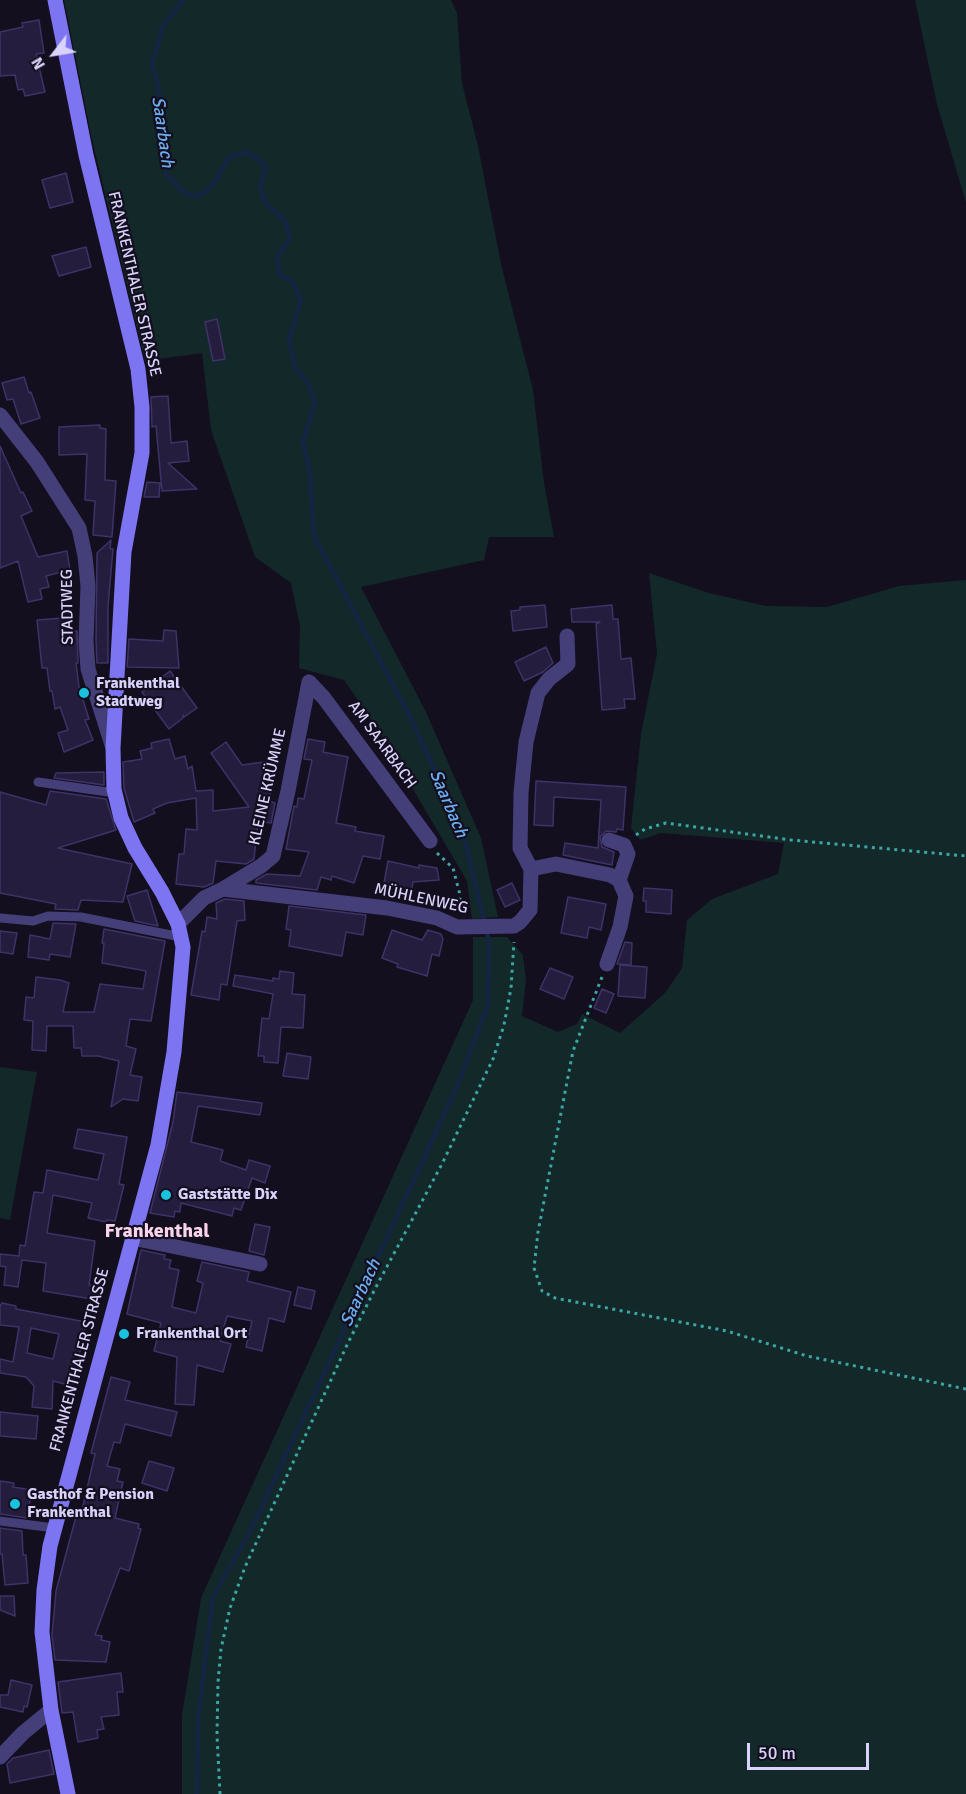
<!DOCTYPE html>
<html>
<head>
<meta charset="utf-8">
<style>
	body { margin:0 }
	#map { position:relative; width:966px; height:1794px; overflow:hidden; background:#130f1f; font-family:Signika,sans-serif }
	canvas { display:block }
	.north { position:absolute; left:24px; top:24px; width:60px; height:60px; -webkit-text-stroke:4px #130f1f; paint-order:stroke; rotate:239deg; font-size:16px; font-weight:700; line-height:24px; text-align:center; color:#d9d2fa }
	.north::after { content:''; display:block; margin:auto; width:21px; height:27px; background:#d9d2fa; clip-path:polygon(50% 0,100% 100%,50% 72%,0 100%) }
	.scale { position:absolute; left:747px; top:1743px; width:122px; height:27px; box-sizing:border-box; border:3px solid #d9d2fa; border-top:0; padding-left:8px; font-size:18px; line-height:21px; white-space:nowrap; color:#d9d2fa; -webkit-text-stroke:4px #130f1f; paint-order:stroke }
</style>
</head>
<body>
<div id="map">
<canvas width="966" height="1794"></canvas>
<div class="north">N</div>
<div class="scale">50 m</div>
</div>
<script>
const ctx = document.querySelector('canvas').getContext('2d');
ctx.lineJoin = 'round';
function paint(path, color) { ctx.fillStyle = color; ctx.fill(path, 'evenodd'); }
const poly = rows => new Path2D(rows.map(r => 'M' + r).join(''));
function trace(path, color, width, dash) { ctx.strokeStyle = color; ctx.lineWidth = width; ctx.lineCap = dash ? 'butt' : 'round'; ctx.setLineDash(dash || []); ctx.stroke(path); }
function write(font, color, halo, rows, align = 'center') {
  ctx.font = font + ' Signika,sans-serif'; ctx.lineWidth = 4.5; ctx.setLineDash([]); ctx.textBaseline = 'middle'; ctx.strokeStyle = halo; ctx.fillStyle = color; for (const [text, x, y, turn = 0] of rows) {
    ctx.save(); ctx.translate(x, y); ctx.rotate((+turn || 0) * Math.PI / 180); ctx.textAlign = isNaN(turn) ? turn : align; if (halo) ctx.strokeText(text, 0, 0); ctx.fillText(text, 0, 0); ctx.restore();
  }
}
const green = poly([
	[64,0,451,0,457,13,462,83,478,146,501,264,533,390,544,483,554,537,489,537,484,560,361,587,426,712,481,838,498,917,472,919,467,881,377,728,344,680,299,668,300,626,291,583,255,557,211,430,202,353,145,361,91,135],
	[915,0,966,0,966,203,937,104],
	[649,573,709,593,766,606,827,607,899,586,966,580,966,1794,182,1794,182,1715,201,1598,473,1000,473,937,507,937,523,955,526,980,522,1016,558,1032,577,1024,582,1014,620,1033,665,993,682,968,687,920,712,899,778,874,784,843,661,833,640,840,631,828,641,734,657,654],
	[0,1067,37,1072,10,1220,0,1218]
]);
const stream = poly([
	[183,0,163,26,152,63,159,90,160,143,166,173,181,190,192,196,204,193,215,182,229,157,247,152,266,166,260,187,266,204,285,221,290,238,277,257,279,274,293,282,301,299,289,340,296,370,307,381,315,403,303,442,310,473,314,536,411,719,463,833,489,941,488,1005,456,1089,253,1526,213,1597,198,1719,197,1794]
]);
const building = poly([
	[39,20,44,53,36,54,45,92,25,96,23,89,18,90,15,75,0,76,0,32,23,27,22,23,39,20],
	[66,173,73,202,50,208,42,180,66,173],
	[86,247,91,267,59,276,52,256,86,247],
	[217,319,225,359,213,361,205,322,217,319],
	[24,377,29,393,31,392,40,418,21,424,13,399,7,400,2,383,24,377],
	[168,396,171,443,187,441,189,461,168,463,197,489,162,491,156,426,152,427,151,397,168,396],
	[100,425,100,428,106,429,105,480,116,481,112,537,93,535,95,501,85,500,87,454,59,455,59,427,100,425],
	[0,446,21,493,23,492,32,511,21,516,38,557,67,551,70,570,46,576,49,587,40,589,42,599,28,602,18,561,0,568,0,446],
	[147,482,160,483,159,497,144,497,147,482],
	[111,540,110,549,113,549,108,606,108,663,97,663,96,641,97,553,111,540],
	[545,605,547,627,513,631,511,611,520,610,520,607,545,605],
	[612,605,613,619,618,619,621,659,631,658,635,699,624,699,625,708,602,710,596,624,600,622,572,622,571,609,612,605],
	[63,618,64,633,77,631,78,663,76,663,79,687,89,719,85,720,93,740,64,752,58,733,68,730,60,707,55,709,52,691,50,691,47,668,42,668,37,620,63,618],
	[164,630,176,631,179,668,127,667,129,639,163,641,164,630],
	[546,647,553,663,543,672,524,681,515,662,546,647],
	[170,671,197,708,184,717,183,715,183,718,169,729,142,692,170,671],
	[169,739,175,759,185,756,188,769,192,766,196,791,213,790,213,811,249,807,211,753,226,742,242,765,264,762,267,777,273,778,269,801,275,803,271,823,258,821,254,859,246,864,216,861,213,883,204,887,176,884,179,854,184,854,186,829,197,830,196,798,167,803,153,809,155,813,134,822,124,788,123,762,142,759,140,751,152,748,151,743,169,739],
	[308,739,325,742,323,752,348,757,336,823,356,827,355,831,384,836,380,859,363,856,354,883,332,876,331,880,321,877,317,890,256,883,256,880,267,874,300,876,309,852,286,849,294,806,297,807,298,798,304,799,312,760,304,759,308,739],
	[104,772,104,785,54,778,56,773,104,772],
	[536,781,626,787,623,830,617,829,616,832,606,831,600,837,602,847,614,852,612,865,563,855,565,843,598,848,601,800,554,797,553,826,534,825,536,781],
	[50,791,106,799,116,830,58,848,132,864,123,902,81,900,78,910,55,909,56,904,0,893,0,792,46,805,50,791],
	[388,861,419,868,419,865,437,868,439,880,413,882,411,893,406,892,405,898,382,894,388,861],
	[512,883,520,900,505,907,497,890,512,883],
	[644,888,672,890,671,914,646,912,646,901,643,901,644,888],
	[147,890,158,926,135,921,127,896,147,890],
	[568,897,606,904,601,930,589,927,587,938,561,933,568,897],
	[225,899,244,901,245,920,237,921,227,985,221,984,219,1000,191,995,202,931,205,932,207,917,217,919,216,903,225,899],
	[289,906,366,915,363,935,346,932,342,956,289,946,291,930,286,929,289,906],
	[53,923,76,924,70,957,50,954,49,960,28,957,30,935,50,939,53,923],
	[104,929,165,941,151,1021,130,1019,126,1046,136,1049,130,1075,142,1077,138,1101,123,1099,111,1107,119,1061,98,1056,82,1056,81,1048,74,1048,73,1026,47,1026,46,1051,32,1050,33,1021,24,1020,26,997,34,998,36,977,60,980,69,983,63,1012,94,1012,100,984,143,989,146,971,102,963,104,943,102,943,104,929],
	[392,930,422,940,428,930,441,934,443,939,439,956,432,954,427,976,397,967,398,964,382,958,392,930],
	[0,931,17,933,13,954,0,952,0,931],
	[625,942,632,943,631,965,617,964,625,942],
	[620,965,647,967,645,998,618,996,620,965],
	[550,968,573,977,564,999,540,989,550,968],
	[280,971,294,973,292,994,305,995,303,1028,281,1027,278,1063,264,1062,264,1056,258,1056,262,1018,269,1019,273,994,233,986,235,975,273,981,273,978,279,979,280,971],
	[602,989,614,994,606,1013,594,1008,602,989],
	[287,1053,311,1057,308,1079,283,1076,287,1053],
	[177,1092,262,1103,260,1115,198,1106,191,1142,223,1150,220,1161,246,1170,249,1160,270,1166,265,1183,252,1178,241,1210,234,1208,232,1216,181,1203,180,1212,175,1211,174,1217,150,1213,173,1122,177,1092],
	[78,1129,127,1137,119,1184,124,1185,115,1221,106,1220,106,1222,88,1218,92,1203,53,1195,47,1233,95,1241,89,1285,94,1286,92,1299,43,1291,46,1263,22,1260,18,1287,4,1285,6,1267,0,1266,0,1254,19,1256,20,1245,25,1246,34,1192,43,1193,47,1170,98,1180,104,1154,74,1148,78,1129],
	[255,1224,270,1227,264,1255,249,1251,255,1224],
	[141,1250,165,1255,164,1259,171,1260,169,1268,179,1270,172,1307,196,1313,203,1283,197,1281,202,1262,249,1272,247,1281,291,1292,284,1322,269,1318,262,1351,246,1347,252,1321,227,1316,220,1341,231,1344,223,1372,197,1365,194,1405,175,1404,177,1357,154,1351,161,1323,127,1314,141,1250],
	[298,1287,315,1291,311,1309,294,1305,298,1287],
	[2,1303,16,1306,16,1309,86,1322,73,1386,53,1381,52,1409,32,1407,34,1386,26,1377,0,1373,0,1359,13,1362,19,1327,0,1325,0,1306,2,1303],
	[31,1328,59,1334,53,1359,27,1353,31,1328],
	[111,1377,130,1382,125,1400,177,1412,171,1436,125,1424,120,1443,114,1442,107,1466,120,1469,117,1481,123,1482,115,1518,139,1524,138,1528,141,1529,129,1571,120,1568,95,1635,102,1636,101,1640,110,1642,106,1662,55,1660,52,1635,56,1591,78,1509,82,1510,95,1454,91,1453,111,1377],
	[0,1412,38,1416,36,1439,0,1436,0,1412],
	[149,1461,174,1468,167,1491,142,1483,149,1461],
	[0,1481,14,1483,13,1487,32,1490,27,1518,0,1514,0,1481],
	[0,1528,22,1531,23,1555,26,1555,28,1583,5,1585,2,1554,0,1554,0,1528],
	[0,1596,14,1596,15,1616,0,1610,0,1596],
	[121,1673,123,1692,117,1692,119,1715,101,1717,104,1729,97,1730,98,1738,78,1742,73,1712,62,1713,58,1682,121,1673],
	[11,1680,32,1685,27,1707,24,1706,23,1712,0,1707,0,1695,8,1695,11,1680],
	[49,1750,54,1774,10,1783,7,1764,13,1758,49,1750]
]);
const path = poly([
	[636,835,645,829,666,823,791,840,966,856],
	[437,853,453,868,460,895,460,913],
	[602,977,573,1051,538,1232,534,1268,542,1291,555,1298,727,1331,807,1356,966,1389],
	[220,1794,217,1735,218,1682,221,1649,230,1608,245,1567,347,1345,376,1287,442,1164,493,1059,504,1025,511,988,514,942]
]);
const service = poly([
	[38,782,115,793],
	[0,918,33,921,48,916,81,917,181,937],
	[0,1521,54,1528]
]);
const minor = poly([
	[0,415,37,462,79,528,85,556,88,586,86,641,88,669,112,745],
	[309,682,324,698,430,841],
	[531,869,556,864,610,875,619,880],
	[223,889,387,908,437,918,457,927,514,926,520,922,530,910,531,869,520,848,521,793,526,742,538,693,549,679,568,664,567,636],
	[178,924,204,898,223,889,261,866,273,856,288,791,309,682],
	[607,964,620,927,626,896,619,880,628,854,624,845,609,840],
	[132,1238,260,1264],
	[0,1757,23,1733,51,1710]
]);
const secondary = poly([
	[55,0,86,155,138,369,142,407,142,453,124,552,113,748,114,789,121,818,135,848,162,892,178,924,183,947,174,1052,158,1145,50,1546,44,1590,42,1632,51,1710,68,1794]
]);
const markers = [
	[84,693,6,"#19c3e0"],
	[166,1195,6,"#19c3e0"],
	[124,1334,6,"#19c3e0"],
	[15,1504,6,"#19c3e0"]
];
const streetNames = [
	["FRANKENTHALER STRASSE",134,284,77],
	["STADTWEG",68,607,-91],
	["AM SAARBACH",382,745,54],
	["KLEINE KRÜMME",268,787,-77],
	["MÜHLENWEG",421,899,12],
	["FRANKENTHALER STRASSE",80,1360,-75]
];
const poiNames = [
	["Frankenthal",96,684],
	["Stadtweg",96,702],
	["Gaststätte Dix",178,1195],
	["Frankenthal Ort",136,1334],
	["Gasthof & Pension",27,1495],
	["Frankenthal",27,1513]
];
const waterNames = [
	["Saarbach",162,132,82],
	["Saarbach",448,804,67],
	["Saarbach",361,1293,-65]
];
const quarterNames = [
	["Frankenthal",157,1232]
];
paint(green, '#132829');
trace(stream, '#142544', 4.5);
paint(building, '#251d3e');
trace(building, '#3f3268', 1.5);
trace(path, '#3ba6a4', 3, [3, 4.5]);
trace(service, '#443f79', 9);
trace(minor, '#443f79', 15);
trace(secondary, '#7c74f0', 15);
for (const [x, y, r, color] of markers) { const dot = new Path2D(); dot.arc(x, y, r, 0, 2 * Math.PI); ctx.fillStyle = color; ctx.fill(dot); trace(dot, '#130f1f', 2); }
write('16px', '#d9d2fa', '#130f1f', streetNames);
write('bold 16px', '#d9d2fa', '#130f1f', poiNames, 'left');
write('italic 18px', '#6cadef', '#130f1f', waterNames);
write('bold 20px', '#fad4eb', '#130f1f', quarterNames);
</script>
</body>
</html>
